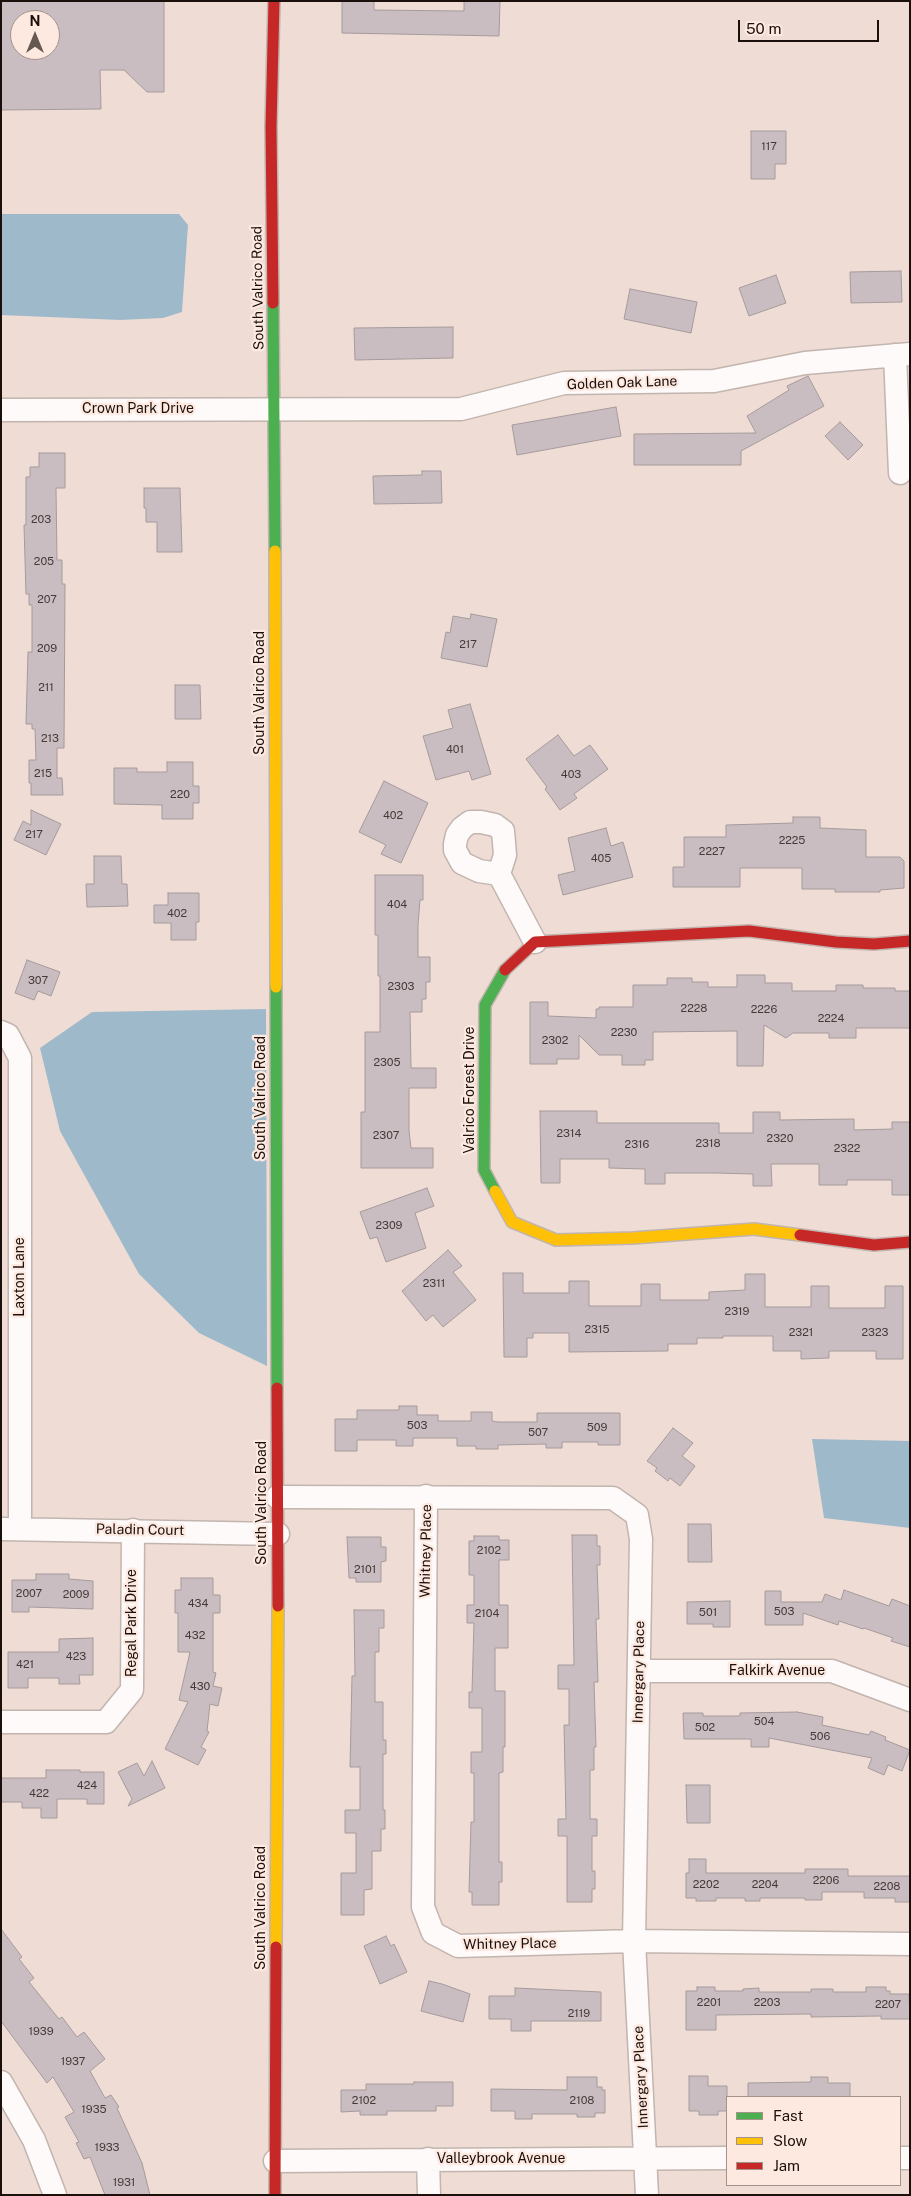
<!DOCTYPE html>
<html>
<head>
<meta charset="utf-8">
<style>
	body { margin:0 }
	#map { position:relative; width:911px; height:2196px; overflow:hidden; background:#efddd5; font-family:"Public Sans",sans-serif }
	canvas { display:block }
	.frame { position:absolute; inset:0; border:2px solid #1a0f0a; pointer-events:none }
	.legend { position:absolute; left:726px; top:2096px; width:175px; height:90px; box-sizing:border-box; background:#fde9e0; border:1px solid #a2928a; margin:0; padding:6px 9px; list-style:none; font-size:15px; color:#1a0f0a }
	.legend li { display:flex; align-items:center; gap:10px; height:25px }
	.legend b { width:25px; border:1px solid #a2928a }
	.north { position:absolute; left:10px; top:10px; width:50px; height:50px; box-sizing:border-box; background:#fde9e0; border:1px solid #a2928a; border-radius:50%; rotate:0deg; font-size:14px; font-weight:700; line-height:20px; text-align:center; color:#1a0f0a }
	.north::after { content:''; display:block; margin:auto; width:18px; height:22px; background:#655751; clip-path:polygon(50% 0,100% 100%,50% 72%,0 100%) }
	.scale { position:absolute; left:738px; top:20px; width:141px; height:22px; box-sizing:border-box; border:2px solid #1a0f0a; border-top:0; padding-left:6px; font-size:15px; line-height:18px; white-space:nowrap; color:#1a0f0a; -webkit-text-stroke:4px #fde9e0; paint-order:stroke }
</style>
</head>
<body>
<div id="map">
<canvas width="911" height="2196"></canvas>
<div class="frame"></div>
<ul class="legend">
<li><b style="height:6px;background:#4caf50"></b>Fast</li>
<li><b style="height:6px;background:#ffc107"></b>Slow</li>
<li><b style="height:6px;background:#c62828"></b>Jam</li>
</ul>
<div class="north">N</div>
<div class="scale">50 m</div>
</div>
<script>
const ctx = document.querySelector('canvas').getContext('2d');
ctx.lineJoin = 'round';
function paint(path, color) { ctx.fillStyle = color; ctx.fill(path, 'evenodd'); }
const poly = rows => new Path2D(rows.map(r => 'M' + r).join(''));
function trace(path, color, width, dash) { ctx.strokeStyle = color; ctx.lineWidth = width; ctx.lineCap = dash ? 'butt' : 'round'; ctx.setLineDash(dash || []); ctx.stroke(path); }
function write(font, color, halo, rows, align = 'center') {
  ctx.font = font + ' "Public Sans",sans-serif'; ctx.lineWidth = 4.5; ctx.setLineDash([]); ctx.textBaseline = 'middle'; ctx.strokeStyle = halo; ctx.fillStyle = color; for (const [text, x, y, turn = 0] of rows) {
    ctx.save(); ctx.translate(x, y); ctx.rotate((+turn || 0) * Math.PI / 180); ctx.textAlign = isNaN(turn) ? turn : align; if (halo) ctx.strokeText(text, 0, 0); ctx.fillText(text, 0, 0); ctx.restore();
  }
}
const water = poly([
	[1,214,179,214,188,225,182,312,163,318,120,320,1,315],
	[266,1009,267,1366,199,1333,139,1274,60,1131,40,1048,92,1012],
	[812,1439,910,1441,910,1528,824,1518]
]);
const building = poly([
	[1,1,164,1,164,92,147,92,124,70,100,70,101,109,1,110,1,1],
	[20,20,50,20,50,50,20,50,20,20],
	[342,1,374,1,374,10,464,11,464,1,500,1,499,36,342,33,342,1],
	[751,131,786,131,786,164,775,164,775,179,751,179,751,131],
	[901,271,902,302,851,303,850,272,901,271],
	[776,275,786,303,749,316,739,288,776,275],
	[630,289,697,302,691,333,624,319,630,289],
	[453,327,453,358,355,360,354,328,453,327],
	[808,376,824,406,741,451,741,465,634,465,634,434,756,433,747,416,789,390,787,386,808,376],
	[616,407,621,436,517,455,512,425,616,407],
	[840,422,863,445,848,460,825,436,840,422],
	[39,453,65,453,65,488,56,488,57,560,62,560,62,584,65,584,64,748,57,748,57,778,62,778,63,795,31,795,31,783,29,783,29,760,36,760,35,729,32,729,32,724,26,724,28,652,32,652,32,605,29,605,29,594,26,594,24,525,26,525,26,477,30,477,30,467,39,467,39,453],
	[422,471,441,471,442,503,374,504,373,476,422,475,422,471],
	[144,488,180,488,182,552,157,552,157,522,146,522,146,508,144,508,144,488],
	[471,614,497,619,487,667,441,658,446,632,450,633,453,616,470,619,471,614],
	[175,685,200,685,201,719,175,719,175,685],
	[470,704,491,774,472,780,469,771,436,780,423,736,453,728,448,710,470,704],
	[558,735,574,756,590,745,608,769,574,794,577,798,560,810,545,789,547,787,526,759,558,735],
	[167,762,193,762,193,786,199,786,199,803,193,803,193,819,162,819,162,805,114,804,114,768,137,768,137,772,167,772,167,762],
	[384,781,428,803,401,863,381,854,386,845,359,832,384,781],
	[31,810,61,824,46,855,14,840,23,821,31,825,31,810],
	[793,817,820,817,820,828,866,830,866,857,900,857,904,861,904,888,880,890,880,892,835,892,835,889,802,889,802,868,740,868,740,887,673,887,673,867,684,867,684,837,726,837,726,825,793,823,793,817],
	[606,828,611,846,623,842,633,877,563,895,558,875,575,871,568,838,606,828],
	[94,856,121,856,122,884,127,884,128,906,87,907,86,884,94,884,94,856],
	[375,875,423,875,423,900,420,900,418,925,418,957,430,957,430,982,426,982,426,999,422,999,422,1012,410,1012,411,1068,436,1068,436,1088,409,1088,409,1131,411,1148,433,1148,433,1168,361,1168,361,1112,365,1112,365,1032,380,1032,380,976,378,976,378,935,375,935,375,875],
	[168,893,199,893,199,922,196,922,196,940,171,940,171,923,154,923,154,905,168,905,168,893],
	[27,960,60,972,51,996,38,991,34,1000,15,993,27,960],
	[737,975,765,975,765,983,792,983,792,991,836,991,836,985,863,985,863,988,895,988,895,991,910,991,910,1028,856,1028,856,1038,829,1038,829,1033,793,1033,786,1038,764,1025,763,1066,737,1066,737,1031,653,1032,653,1060,645,1060,645,1065,622,1065,622,1055,599,1055,579,1035,579,1059,557,1059,557,1064,530,1064,530,1002,548,1002,548,1016,596,1018,596,1009,599,1009,599,1007,633,1007,633,985,667,985,667,978,692,978,692,982,708,982,708,987,737,987,737,975],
	[540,1111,597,1111,597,1123,719,1123,719,1133,753,1133,753,1112,780,1112,780,1120,854,1119,854,1130,892,1129,892,1122,910,1122,910,1195,892,1195,892,1180,847,1180,847,1185,819,1185,819,1164,771,1164,772,1186,753,1186,753,1174,716,1173,665,1173,665,1184,645,1184,645,1169,609,1168,609,1159,560,1159,560,1183,541,1183,540,1111],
	[427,1188,434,1206,415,1213,426,1248,386,1262,377,1237,370,1239,360,1212,427,1188],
	[448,1250,462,1266,453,1272,476,1300,443,1327,433,1315,426,1321,402,1291,448,1250],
	[503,1273,523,1273,523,1293,569,1293,569,1281,589,1281,589,1306,641,1306,641,1284,660,1284,660,1300,709,1300,709,1292,745,1290,745,1274,765,1274,765,1307,811,1307,811,1286,829,1286,829,1308,885,1308,885,1286,903,1286,903,1359,876,1359,876,1351,829,1351,829,1358,801,1359,801,1351,773,1351,773,1336,723,1336,723,1338,697,1338,697,1344,668,1344,668,1351,569,1352,569,1333,533,1333,533,1338,527,1338,527,1357,504,1357,503,1273],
	[399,1406,417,1406,417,1415,438,1415,438,1421,471,1421,471,1412,492,1412,492,1421,498,1422,537,1422,537,1413,620,1413,620,1445,598,1445,598,1442,562,1442,562,1448,546,1448,546,1444,498,1445,498,1449,476,1449,476,1446,457,1446,457,1438,413,1438,413,1446,396,1446,396,1440,357,1440,357,1451,335,1451,335,1419,357,1419,357,1410,399,1410,399,1406],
	[673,1428,693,1443,682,1456,695,1466,680,1486,670,1478,668,1481,655,1471,657,1468,647,1461,673,1428],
	[688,1524,711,1524,712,1562,688,1562,688,1524],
	[572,1535,597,1535,597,1546,600,1546,600,1565,597,1565,599,1619,596,1619,598,1682,594,1682,596,1747,594,1747,594,1770,590,1770,590,1819,597,1819,597,1836,592,1836,592,1871,595,1871,595,1889,592,1889,592,1902,567,1902,567,1836,558,1836,558,1819,566,1819,564,1725,569,1725,569,1689,558,1689,558,1665,574,1665,572,1535],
	[474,1536,499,1536,499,1540,509,1540,509,1560,499,1560,499,1605,508,1605,508,1648,495,1648,495,1691,505,1691,505,1747,503,1747,503,1772,499,1773,499,1862,502,1862,502,1882,499,1882,499,1905,472,1905,472,1892,469,1892,471,1822,474,1822,474,1773,471,1773,471,1752,482,1752,482,1708,469,1708,469,1692,472,1692,474,1623,467,1623,467,1605,474,1605,474,1575,469,1575,469,1541,474,1541,474,1536],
	[347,1537,381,1537,381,1547,386,1547,386,1561,381,1562,381,1582,356,1582,356,1578,349,1578,347,1537],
	[36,1574,69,1574,69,1579,93,1581,93,1609,29,1607,29,1612,12,1612,12,1580,36,1580,36,1574],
	[181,1578,213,1578,213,1595,220,1595,220,1613,213,1613,213,1672,216,1673,213,1686,222,1688,218,1706,210,1704,207,1731,209,1732,201,1747,206,1750,198,1765,165,1749,188,1702,179,1700,190,1652,178,1652,178,1613,175,1613,175,1590,181,1590,181,1578],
	[844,1590,889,1606,892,1599,910,1606,910,1647,891,1641,893,1638,864,1628,863,1629,839,1621,838,1625,803,1613,803,1625,765,1625,765,1591,781,1591,781,1602,822,1602,825,1594,841,1600,844,1590],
	[730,1601,730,1627,713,1627,713,1624,687,1624,687,1602,730,1601],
	[354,1610,384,1610,384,1628,379,1628,379,1652,375,1652,375,1702,383,1702,383,1740,386,1740,386,1754,383,1754,383,1810,385,1810,385,1829,381,1829,381,1851,372,1851,372,1889,364,1890,364,1915,341,1915,341,1873,356,1873,356,1833,345,1833,345,1810,360,1810,360,1767,350,1767,352,1676,355,1676,354,1610],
	[93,1638,93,1675,79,1675,80,1684,59,1684,59,1678,28,1678,28,1688,8,1688,8,1652,59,1652,59,1639,93,1638],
	[797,1712,823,1717,822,1725,869,1735,871,1731,886,1737,885,1740,910,1750,902,1771,888,1765,884,1775,868,1768,872,1758,769,1738,769,1747,751,1747,751,1739,684,1739,683,1713,703,1713,703,1716,740,1716,740,1713,797,1712],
	[152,1761,165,1788,128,1806,132,1799,118,1772,137,1763,144,1776,152,1761],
	[46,1770,80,1770,80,1772,104,1772,104,1804,87,1804,87,1799,57,1799,57,1818,41,1818,41,1808,22,1808,22,1802,1,1802,1,1778,46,1778,46,1770],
	[686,1785,710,1785,710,1823,687,1823,686,1785],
	[689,1859,706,1859,706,1873,805,1873,805,1869,848,1869,848,1876,910,1876,910,1902,895,1902,895,1898,864,1898,864,1892,822,1892,822,1900,805,1900,805,1898,760,1898,760,1901,745,1901,745,1898,716,1898,716,1901,696,1901,696,1898,686,1898,686,1873,689,1873,689,1859],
	[1,1929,22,1957,19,1959,34,1978,29,1982,59,2019,62,2017,77,2037,84,2032,105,2059,90,2071,105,2098,111,2095,119,2107,117,2108,142,2163,150,2195,105,2195,90,2157,84,2159,76,2143,79,2142,65,2117,74,2112,53,2077,47,2083,1,2021,1,1929],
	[386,1936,391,1946,394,1944,407,1972,380,1984,364,1946,386,1936],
	[429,1981,442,1984,470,1994,463,2022,421,2011,429,1981],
	[697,1987,715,1987,715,1991,743,1991,743,1989,759,1988,759,1992,811,1992,811,1989,833,1989,833,1992,866,1992,866,1987,886,1987,886,1991,890,1991,890,1994,909,1994,910,2019,881,2019,881,2016,811,2017,811,2014,716,2015,716,2030,686,2030,686,1991,697,1991,697,1987],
	[515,1988,601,1992,601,2021,531,2021,531,2031,511,2031,511,2019,489,2019,489,1996,515,1996,515,1988],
	[689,2076,708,2076,708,2086,727,2086,727,2111,718,2111,718,2115,699,2115,699,2111,689,2111,689,2076],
	[567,2077,597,2077,597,2087,602,2087,602,2090,605,2090,605,2113,595,2113,595,2117,577,2117,577,2114,532,2114,532,2119,515,2119,515,2111,491,2111,491,2089,567,2090,567,2077],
	[811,2077,828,2077,828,2083,850,2083,850,2097,748,2097,748,2083,811,2082,811,2077],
	[414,2082,453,2082,453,2106,436,2106,436,2111,387,2111,387,2115,360,2115,360,2111,341,2112,341,2090,366,2090,366,2084,414,2084,414,2082]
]);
const street = poly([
	[895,355,900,473],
	[1,410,461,409,564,383,714,381,805,363,910,354],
	[499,874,479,871,462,863,455,850,455,844,457,835,462,828,470,822,481,822,495,825,503,831,505,855,499,874,535,942],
	[1,1032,8,1035,20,1058,20,1529],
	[426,1496,423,1907,433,1933,458,1946,634,1941,910,1944],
	[277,1497,613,1498,637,1515,641,1539,634,1941,647,2195],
	[1,1529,278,1534],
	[639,1671,832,1671,910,1700],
	[1,1722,106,1722,132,1690,133,1530],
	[1,2082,34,2140,55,2195],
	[900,2158,910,2158],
	[428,2159,429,2195],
	[275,2161,727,2158]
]);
const fast = poly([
	[273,303,275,551],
	[276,987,277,1388],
	[495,1191,484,1170,485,1005,505,970]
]);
const slow = poly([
	[275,551,276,987],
	[495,1191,512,1222,556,1240,633,1238,754,1229,800,1235],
	[276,1947,278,1606]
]);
const jam = poly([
	[273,303,271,127,274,1],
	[505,970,535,942,749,931,836,942,874,944,910,941],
	[800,1235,874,1245,910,1242],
	[277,1388,278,1606],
	[275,2195,276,1947]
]);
const numberNames = [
	["117",769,147],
	["203",41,520],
	["205",44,562],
	["207",47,600],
	["217",468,645],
	["209",47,649],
	["211",46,688],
	["213",50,739],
	["401",455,750],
	["215",43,774],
	["403",571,775],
	["220",180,795],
	["402",393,816],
	["217",34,835],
	["2225",792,841],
	["2227",712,852],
	["405",601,859],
	["404",397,905],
	["402",177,914],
	["307",38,981],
	["2303",401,987],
	["2228",694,1009],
	["2226",764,1010],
	["2224",831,1019],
	["2230",624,1033],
	["2302",555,1041],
	["2305",387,1063],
	["2314",569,1134],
	["2307",386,1136],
	["2320",780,1139],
	["2318",708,1144],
	["2316",637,1145],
	["2322",847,1149],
	["2309",389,1226],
	["2311",434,1284],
	["2319",737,1312],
	["2315",597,1330],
	["2321",801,1333],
	["2323",875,1333],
	["503",417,1426],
	["509",597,1428],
	["507",538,1433],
	["2102",489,1551],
	["2101",365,1570],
	["2007",29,1594],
	["2009",76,1595],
	["434",198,1604],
	["503",784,1612],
	["501",708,1613],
	["2104",487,1614],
	["432",195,1636],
	["423",76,1657],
	["421",25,1665],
	["430",200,1687],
	["504",764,1722],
	["502",705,1728],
	["506",820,1737],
	["424",87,1786],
	["422",39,1794],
	["2206",826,1881],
	["2202",706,1885],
	["2204",765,1885],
	["2208",887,1887],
	["2201",709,2003],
	["2203",767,2003],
	["2207",888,2005],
	["2119",579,2014],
	["1939",41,2032],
	["1937",73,2062],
	["2102",364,2101],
	["2108",582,2101],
	["1935",94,2110],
	["1933",107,2148],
	["1931",124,2183]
];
const streetNames = [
	["South Valrico Road",258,288,-91],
	["Golden Oak Lane",622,383,-2],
	["Crown Park Drive",138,409],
	["South Valrico Road",260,693,-90],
	["Valrico Forest Drive",470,1090,-90],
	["South Valrico Road",261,1098,-90],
	["Laxton Lane",20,1277,-90],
	["South Valrico Road",262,1503,-90],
	["Paladin Court",140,1530,1],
	["Whitney Place",426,1551,-89],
	["Regal Park Drive",132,1623,-90],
	["Falkirk Avenue",777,1671],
	["Innergary Place",639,1672,-89],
	["South Valrico Road",261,1908,-90],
	["Whitney Place",510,1944,-1],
	["Innergary Place",641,2077,-93],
	["Valleybrook Avenue",501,2159]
];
paint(water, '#9eb9ca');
paint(building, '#cabdc2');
trace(building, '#a59a9b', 1);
trace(street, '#c2b4ae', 25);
trace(fast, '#c2b4ae', 14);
trace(slow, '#c2b4ae', 14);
trace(jam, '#c2b4ae', 14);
trace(street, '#fdfaf9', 22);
trace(fast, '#4caf50', 11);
trace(slow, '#ffc107', 11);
trace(jam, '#c62828', 11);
write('11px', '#463a38', null, numberNames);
write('14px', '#1a0f0a', '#fde9e0', streetNames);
</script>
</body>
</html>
